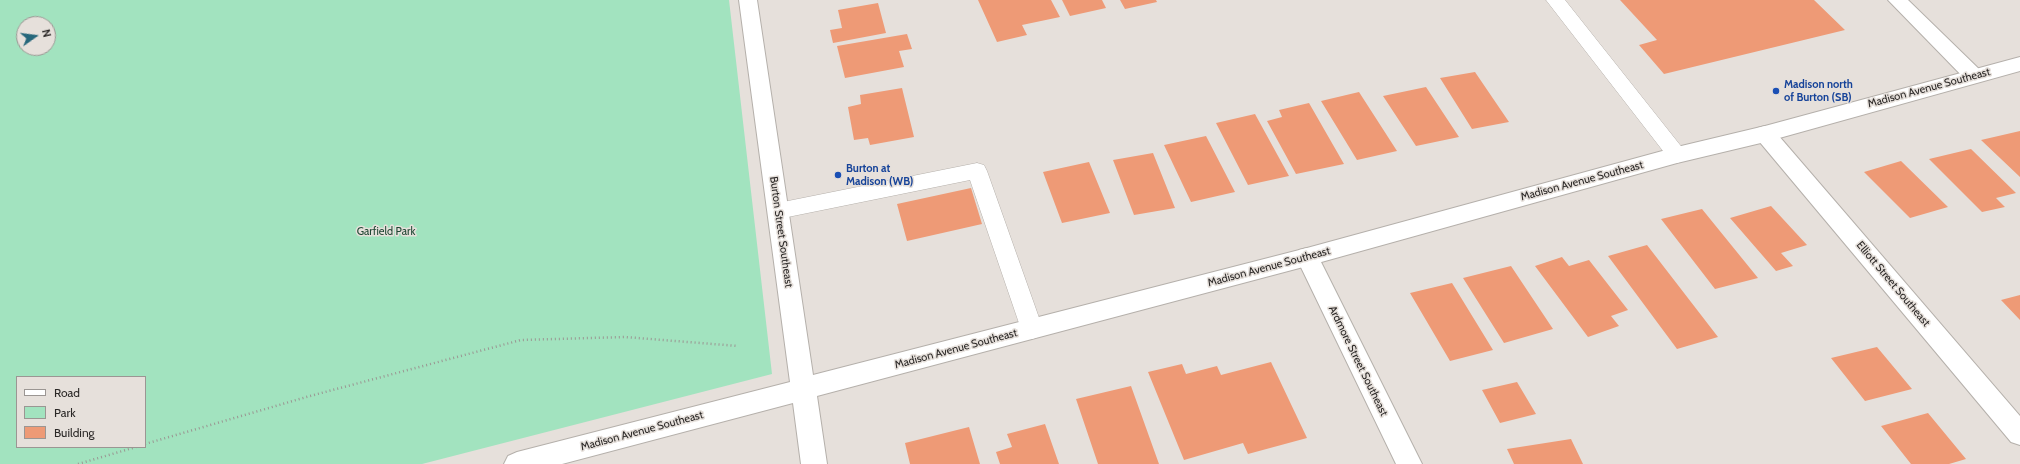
<!DOCTYPE html>
<html>
<head>
<meta charset="utf-8">
<style>
	body { margin:0 }
	#map { position:relative; width:2020px; height:464px; overflow:hidden; background:#e6e0db; font-family:Cabin,sans-serif }
	canvas { display:block }
	.legend { position:absolute; left:16px; top:376px; width:130px; height:72px; box-sizing:border-box; background:#e6e0db; border:1px solid #9b9693; margin:0; padding:5px 7px; list-style:none; font-size:12px; color:#2b2827 }
	.legend li { display:flex; align-items:center; gap:8px; height:20px }
	.legend b { width:20px; border:1px solid #9b9693 }
	.north { position:absolute; left:16px; top:16px; width:40px; height:40px; box-sizing:border-box; background:#e6e0db; border:1px solid #9b9693; border-radius:50%; rotate:76deg; font-size:11px; font-weight:700; line-height:16px; text-align:center; color:#2b2827 }
	.north::after { content:''; display:block; margin:auto; width:14px; height:18px; background:#26677b; clip-path:polygon(50% 0,100% 100%,50% 72%,0 100%) }
</style>
</head>
<body>
<div id="map">
<canvas width="2020" height="464"></canvas>
<ul class="legend">
<li><b style="height:5px;background:#fff"></b>Road</li>
<li><b style="height:11px;background:#a2e3bf"></b>Park</li>
<li><b style="height:11px;background:#ee9a76"></b>Building</li>
</ul>
<div class="north">N</div>
</div>
<script>
const ctx = document.querySelector('canvas').getContext('2d');
ctx.lineJoin = 'round';
function paint(path, color) { ctx.fillStyle = color; ctx.fill(path, 'evenodd'); }
const poly = rows => new Path2D(rows.map(r => 'M' + r).join(''));
function trace(path, color, width, dash) { ctx.strokeStyle = color; ctx.lineWidth = width; ctx.lineCap = dash ? 'butt' : 'round'; ctx.setLineDash(dash || []); ctx.stroke(path); }
function write(font, color, halo, rows, align = 'center') {
  ctx.font = font + ' Cabin,sans-serif'; ctx.lineWidth = 3; ctx.setLineDash([]); ctx.textBaseline = 'middle'; ctx.strokeStyle = halo; ctx.fillStyle = color; for (const [text, x, y, turn = 0] of rows) {
    ctx.save(); ctx.translate(x, y); ctx.rotate((+turn || 0) * Math.PI / 180); ctx.textAlign = isNaN(turn) ? turn : align; if (halo) ctx.strokeText(text, 0, 0); ctx.fillText(text, 0, 0); ctx.restore();
  }
}
const green = poly([
	[0,0,729,0,772,374,422,464,0,464],
	[24,24,48,24,48,48,24,48],
	[17,377,145,377,145,447,17,447]
]);
const building = poly([
	[978,0,1051,0,1060,17,1022,25,1027,35,997,42],
	[1062,0,1102,0,1106,8,1070,16],
	[1120,0,1156,0,1157,2,1125,9],
	[1620,0,1814,0,1845,30,1664,74,1639,45,1657,40],
	[878,3,886,33,833,43,830,30,842,28,838,10],
	[907,34,912,49,899,51,904,67,845,78,837,46],
	[1475,72,1509,122,1472,129,1440,78],
	[1426,87,1459,137,1416,146,1383,96],
	[902,88,914,137,870,145,868,138,854,140,848,107,861,104,860,95],
	[1359,92,1397,151,1357,160,1321,101],
	[1309,103,1344,164,1296,174,1267,121,1282,117,1279,110],
	[1255,114,1289,176,1248,185,1216,123],
	[2020,131,2020,177,1981,140],
	[1206,136,1235,192,1191,202,1164,145],
	[1971,149,2016,193,1996,198,2005,207,1982,212,1929,159],
	[1153,153,1175,208,1134,215,1113,160],
	[1901,161,1948,207,1910,218,1864,172],
	[1089,162,1110,213,1062,223,1043,172],
	[971,188,982,224,907,241,897,204],
	[1771,206,1807,245,1781,253,1793,266,1776,271,1730,218],
	[1702,209,1758,278,1715,289,1661,219],
	[1647,245,1718,337,1677,349,1608,256],
	[1562,257,1569,266,1589,260,1628,310,1611,316,1619,326,1588,337,1535,266],
	[1511,266,1553,329,1504,343,1463,278],
	[1452,283,1493,350,1450,361,1410,293],
	[2020,295,2020,320,2001,300],
	[1877,347,1912,389,1865,401,1831,358],
	[1271,362,1307,438,1248,454,1243,443,1184,460,1148,372,1182,364,1186,374,1217,366,1221,375],
	[1517,382,1536,414,1500,423,1482,390],
	[1131,386,1159,464,1098,464,1076,399],
	[1928,413,1966,459,1949,464,1911,464,1881,426],
	[1045,424,1059,464,1000,464,996,452,1012,447,1007,434],
	[969,427,980,464,910,464,905,443],
	[1571,439,1583,464,1514,464,1507,449]
]);
const path = poly([
	[145,444,310,396,521,340,625,337,738,346],
	[78,464,136,447]
]);
const lane = poly([
	[1546,0,1565,0,1684,150,1687,155,1684,160,1677,163,1670,160,1546,0],
	[977,163,984,165,987,171,1043,329,1040,336,1032,339,1024,336,1021,329,970,180,778,219,771,217,768,211,771,205,778,203,977,163]
]);
const street = poly([
	[1888,0,1908,0,1981,71,1984,76,1981,81,1974,83,1967,81,1888,0],
	[1765,126,1772,128,2020,416,2020,445,2011,442,1758,140,1755,134,1758,128,1765,126],
	[1307,248,1315,250,1422,464,1396,464,1296,257,1299,250,1307,248]
]);
const secondary = poly([
	[739,0,757,0,813,375,1307,248,1677,147,1765,126,2020,57,2020,71,1765,142,1677,163,1307,266,817,396,827,464,801,464,793,403,562,464,504,464,508,456,517,452,790,382,739,0]
]);
const markers = [
	[1776,91,4,"#1a4fb4"],
	[838,175,4,"#1a4fb4"]
];
const transitNames = [
	["Madison north",1784,85],
	["of Burton (SB)",1784,98],
	["Burton at",846,169],
	["Madison (WB)",846,182]
];
const streetNames = [
	["Madison Avenue Southeast",1929,88,-15],
	["Madison Avenue Southeast",1582,181,-15],
	["Burton Street Southeast",781,232,82],
	["Madison Avenue Southeast",1269,267,-15],
	["Elliott Street Southeast",1893,284,50],
	["Madison Avenue Southeast",956,349,-15],
	["Ardmore Street Southeast",1358,361,64],
	["Madison Avenue Southeast",642,431,-15]
];
const parkNames = [
	["Garfield Park",386,232]
];
paint(green, '#a2e3bf');
paint(building, '#ee9a76');
trace(lane, '#b5b0ab', 1);
trace(street, '#b5b0ab', 2);
trace(secondary, '#b5b0ab', 2);
trace(path, '#9a9692', 2.5, [1, 3]);
paint(lane, '#fff');
paint(street, '#fff');
paint(secondary, '#fff');
for (const [x, y, r, color] of markers) { const dot = new Path2D(); dot.arc(x, y, r, 0, 2 * Math.PI); ctx.fillStyle = color; ctx.fill(dot); trace(dot, '#e6e0db', 1.5); }
write('bold 11px', '#164399', '#e6e0db', transitNames, 'left');
write('11px', '#2b2827', '#e6e0db', streetNames);
write('11px', '#1e4632', '#e6e0db', parkNames);
</script>
</body>
</html>
